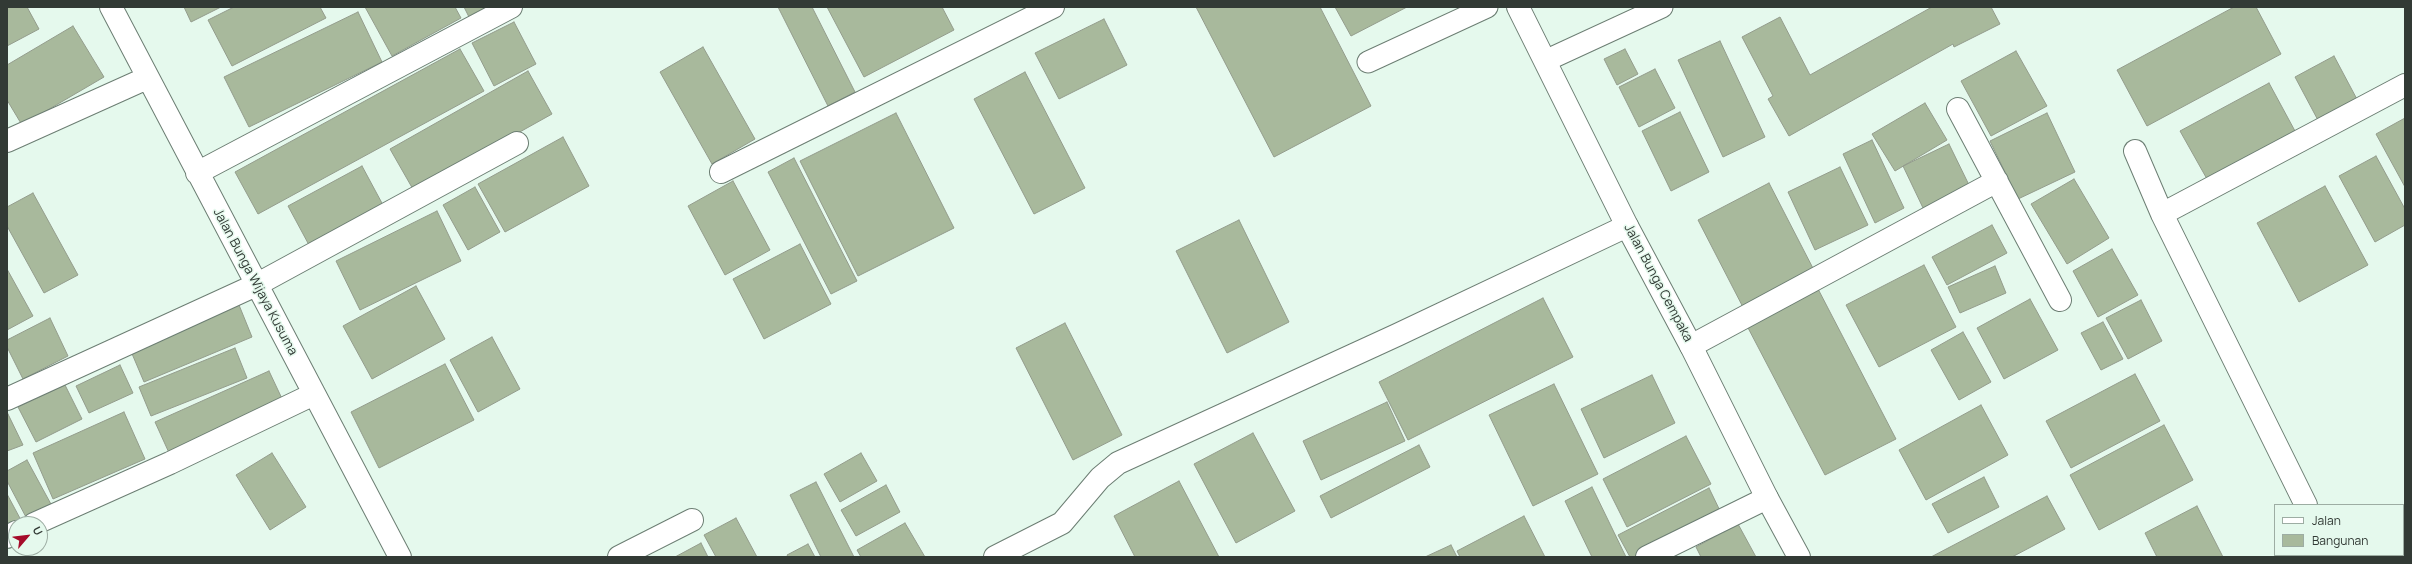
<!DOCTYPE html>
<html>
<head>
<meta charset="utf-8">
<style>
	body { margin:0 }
	#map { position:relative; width:2412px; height:564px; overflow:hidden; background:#e5f9ed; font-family:Manrope,sans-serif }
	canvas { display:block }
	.frame { position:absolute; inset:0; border:8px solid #323a35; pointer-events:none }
	.legend { position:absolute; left:2274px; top:504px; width:130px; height:52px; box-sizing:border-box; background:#e5f9ed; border:1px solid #9dada3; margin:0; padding:5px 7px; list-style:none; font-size:12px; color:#323a35 }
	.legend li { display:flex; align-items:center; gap:8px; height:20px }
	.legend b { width:20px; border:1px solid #9dada3 }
	.north { position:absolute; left:8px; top:516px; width:40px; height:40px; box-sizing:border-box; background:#e5f9ed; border:1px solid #9dada3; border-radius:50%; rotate:62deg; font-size:11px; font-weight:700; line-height:16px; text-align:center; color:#323a35 }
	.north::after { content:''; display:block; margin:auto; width:14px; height:18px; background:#a50b2a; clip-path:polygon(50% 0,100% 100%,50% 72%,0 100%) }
</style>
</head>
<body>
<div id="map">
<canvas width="2412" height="564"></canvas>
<div class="frame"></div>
<ul class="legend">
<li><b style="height:5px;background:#fff"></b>Jalan</li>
<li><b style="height:11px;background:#a8b99c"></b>Bangunan</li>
</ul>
<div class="north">U</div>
</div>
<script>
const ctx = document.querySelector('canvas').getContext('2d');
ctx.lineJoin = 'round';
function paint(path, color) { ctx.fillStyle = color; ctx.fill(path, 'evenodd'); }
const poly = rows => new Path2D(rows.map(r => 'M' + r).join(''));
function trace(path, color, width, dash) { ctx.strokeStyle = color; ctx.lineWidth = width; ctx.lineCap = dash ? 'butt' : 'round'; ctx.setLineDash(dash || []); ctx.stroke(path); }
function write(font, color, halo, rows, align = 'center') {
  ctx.font = font + ' Manrope,sans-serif'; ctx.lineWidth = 3; ctx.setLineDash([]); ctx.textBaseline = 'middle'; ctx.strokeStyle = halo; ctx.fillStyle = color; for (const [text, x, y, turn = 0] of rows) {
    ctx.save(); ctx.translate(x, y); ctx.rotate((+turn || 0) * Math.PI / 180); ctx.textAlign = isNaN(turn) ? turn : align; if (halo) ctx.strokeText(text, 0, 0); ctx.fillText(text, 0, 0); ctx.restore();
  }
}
const building = poly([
	[7,7,27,7,39,29,7,46,7,7],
	[184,7,221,7,191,22,184,7],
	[234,7,320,7,326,18,232,66,208,20,234,7],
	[365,7,455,7,461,18,392,56,365,7],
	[464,7,488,7,469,17,464,7],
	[778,7,812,7,855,92,828,106,778,7],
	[827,7,942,7,954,30,864,77,827,7],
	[1196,7,1320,7,1371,106,1274,157,1196,7],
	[1335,7,1407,7,1351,36,1335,7],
	[1932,7,1991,7,2000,24,1954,47,1953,44,1789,136,1768,99,1773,96,1742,37,1780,17,1810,75,1932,7],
	[2234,7,2256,7,2281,54,2147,126,2117,70,2234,7],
	[358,12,382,62,249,127,224,77,358,12],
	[1104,19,1127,65,1059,99,1035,53,1104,19],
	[514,22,536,64,494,86,472,43,514,22],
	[73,26,104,77,22,125,7,100,7,65,73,26],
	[1720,41,1765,137,1723,157,1678,60,1720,41],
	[703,47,755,139,712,164,660,72,703,47],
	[460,49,484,91,258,214,235,172,460,49],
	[1625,49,1638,74,1617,85,1604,59,1625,49],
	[2016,51,2047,106,1991,136,1961,81,2016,51],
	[2334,56,2359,103,2320,124,2295,77,2334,56],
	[1655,69,1675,108,1639,127,1619,87,1655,69],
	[528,71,552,114,414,191,390,149,528,71],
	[1025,72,1085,188,1034,214,974,99,1025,72],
	[2269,83,2295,131,2207,179,2180,131,2269,83],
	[1925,103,1947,140,1895,171,1872,134,1925,103],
	[1680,112,1709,172,1671,191,1642,131,1680,112],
	[896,113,954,228,858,276,800,161,896,113],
	[2047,113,2075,172,2018,199,1990,141,2047,113],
	[2405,118,2405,187,2376,134,2405,118],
	[563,137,589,186,505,232,478,184,563,137],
	[1872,140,1904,208,1875,223,1843,154,1872,140],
	[1949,144,1970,187,1924,210,1903,166,1949,144],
	[2376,156,2405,209,2405,225,2375,242,2339,176,2376,156],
	[794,158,857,281,831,294,768,172,794,158],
	[362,166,383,205,309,245,288,206,362,166],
	[1840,167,1868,225,1815,250,1788,192,1840,167],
	[2074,179,2109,238,2067,264,2031,204,2074,179],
	[733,181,770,250,725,275,688,206,733,181],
	[1769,183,1817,276,1746,313,1698,220,1769,183],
	[2325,186,2368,265,2299,302,2257,223,2325,186],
	[475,187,500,232,468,250,443,205,475,187],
	[33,193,78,275,44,293,7,226,7,207,33,193],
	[437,211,461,261,360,310,336,261,437,211],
	[1239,220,1289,322,1227,353,1176,251,1239,220],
	[1992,225,2007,253,1947,285,1932,257,1992,225],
	[800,244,831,304,764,339,733,279,800,244],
	[2112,249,2138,295,2098,317,2073,271,2112,249],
	[1924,265,1956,327,1879,367,1846,305,1924,265],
	[1995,266,2006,293,1960,313,1948,287,1995,266],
	[7,269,33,316,7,330,7,269],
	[416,286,445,339,372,379,343,326,416,286],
	[1817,287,1896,439,1825,475,1746,324,1817,287],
	[1543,298,1573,357,1408,440,1379,382,1543,298],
	[2030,299,2058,350,2004,379,1977,328,2030,299],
	[2141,300,2162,341,2128,359,2106,318,2141,300],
	[239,305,252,337,144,382,130,349,239,305],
	[50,318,68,356,23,379,7,347,7,340,50,318],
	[2103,322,2123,359,2101,370,2081,333,2103,322],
	[1065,323,1122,435,1073,460,1016,348,1065,323],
	[1963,332,1991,382,1959,400,1931,350,1963,332],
	[492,337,520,389,478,412,450,360,492,337],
	[235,348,247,378,151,416,139,387,235,348],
	[445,364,474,420,379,468,351,412,445,364],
	[120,365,133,393,89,413,76,386,120,365],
	[269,371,285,405,170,455,155,422,269,371],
	[2135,374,2160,421,2071,468,2046,421,2135,374],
	[1652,375,1675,423,1604,458,1581,409,1652,375],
	[1554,384,1598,474,1533,506,1489,415,1554,384],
	[65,385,82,419,36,442,18,407,65,385],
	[1387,402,1405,441,1321,480,1303,441,1387,402],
	[1981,405,2008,455,1926,500,1899,450,1981,405],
	[7,412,23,445,7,451,7,412],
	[124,412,145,459,53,499,33,453,124,412],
	[2164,425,2193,480,2099,530,2070,475,2164,425],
	[1253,433,1295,511,1236,543,1194,464,1253,433],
	[1686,436,1711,484,1627,527,1603,479,1686,436],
	[1419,445,1430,467,1331,518,1320,496,1419,445],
	[272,453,306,507,270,530,236,475,272,453],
	[861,453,877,481,840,502,824,474,861,453],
	[27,460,52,506,27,519,7,481,7,471,27,460],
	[1984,477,1999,507,1948,533,1932,504,1984,477],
	[1179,481,1219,557,1135,557,1114,516,1179,481],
	[816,482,854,557,821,557,790,495,816,482],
	[886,485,900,512,856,536,841,510,886,485],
	[1592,487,1626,557,1592,557,1565,501,1592,487],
	[1709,488,1723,517,1646,557,1630,557,1618,535,1709,488],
	[7,494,22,522,7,530,7,494],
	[2047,496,2065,529,2012,557,1931,557,2047,496],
	[2197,506,2223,557,2157,557,2145,533,2197,506],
	[1524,516,1545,557,1460,557,1457,551,1524,516],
	[736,518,757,557,716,557,704,535,736,518],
	[905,523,925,557,861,557,857,550,905,523],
	[1738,524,1756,557,1701,557,1696,547,1738,524],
	[701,543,708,557,675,557,701,543],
	[808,544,815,557,788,557,787,555,808,544],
	[1451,545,1457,557,1425,557,1451,545]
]);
const lane = poly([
	[1545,61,1662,7],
	[1368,62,1487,7]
]);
const street = poly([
	[111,7,400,557],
	[1958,109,2060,300],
	[7,141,147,78],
	[2135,151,2162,214,2306,505],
	[721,172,1053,7],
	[197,173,511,7],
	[2162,214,2405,85],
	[1691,346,1997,181],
	[7,399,256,285,517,143],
	[34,524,170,463,314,394],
	[7,537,16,532],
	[2331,555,2332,557],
	[619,557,692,520],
	[995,557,1062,523,1100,478,1118,463,1397,335,1627,226],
	[1647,557,1767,498]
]);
const secondary = poly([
	[1518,7,1627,226,1691,346,1767,498,1799,557]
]);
const streetNames = [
	["Jalan Bunga Wijaya Kusuma",255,282,62],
	["Jalan Bunga Cempaka",1658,283,62]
];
paint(building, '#a8b99c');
trace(building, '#939c8c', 1);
trace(lane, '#6c7e73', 23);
trace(street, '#6c7e73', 24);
trace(secondary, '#6c7e73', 24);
trace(lane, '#fff', 21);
trace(street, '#fff', 22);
trace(secondary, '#fff', 22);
write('13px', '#323a35', '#e5f9ed', streetNames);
</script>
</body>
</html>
